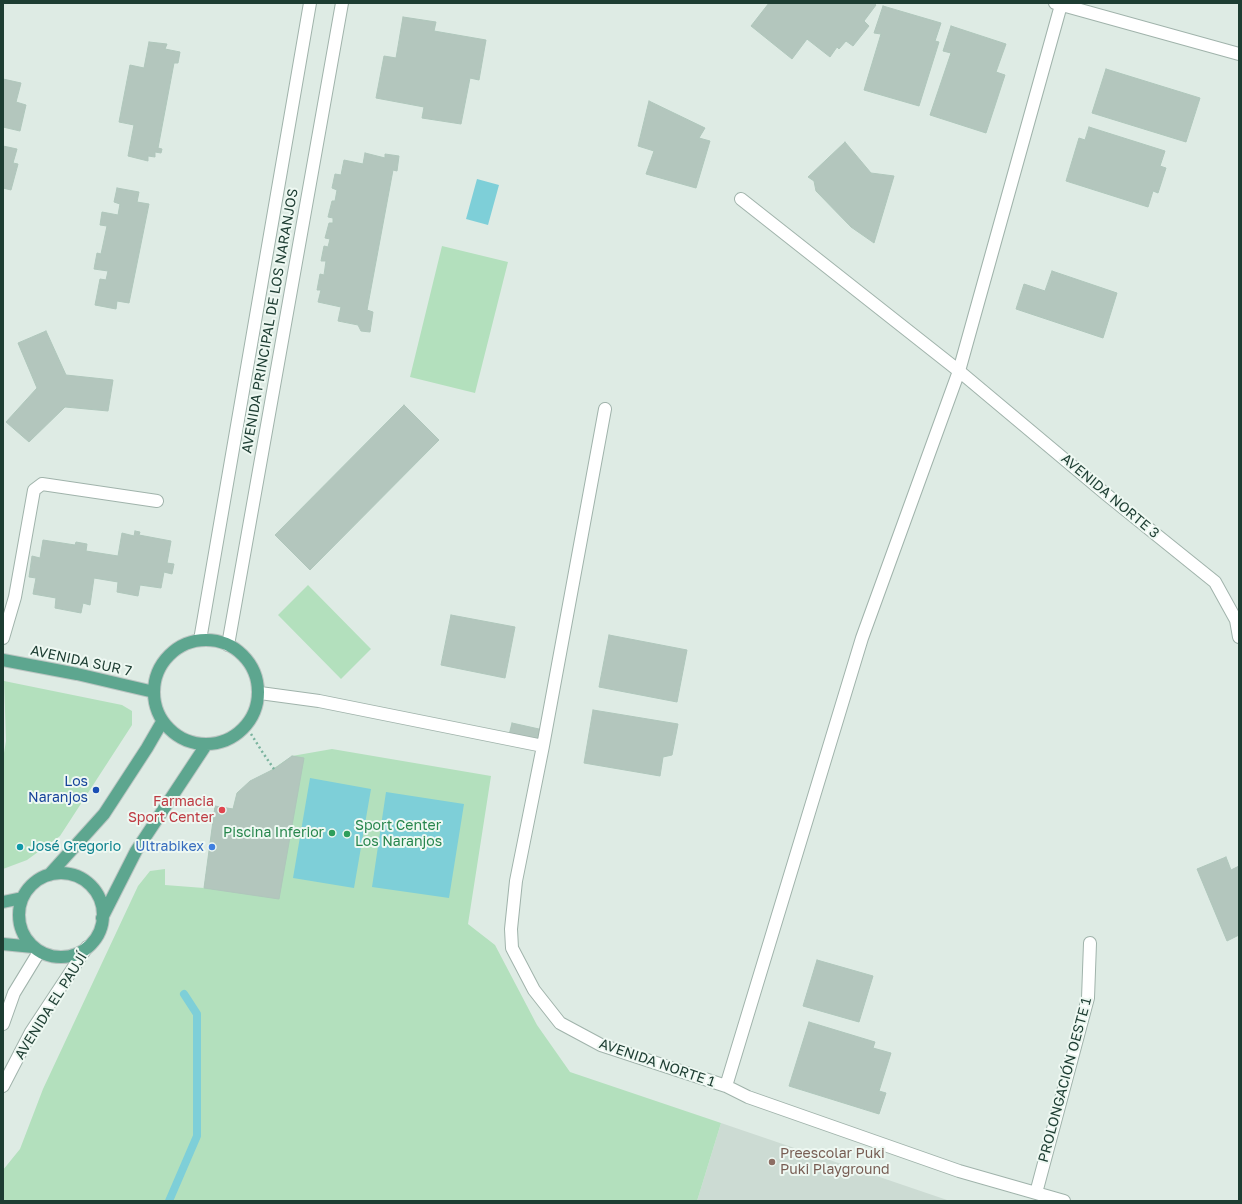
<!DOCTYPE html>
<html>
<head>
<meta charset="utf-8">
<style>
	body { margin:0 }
	#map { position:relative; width:1242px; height:1204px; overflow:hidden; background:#deebe4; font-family:"Golos Text",sans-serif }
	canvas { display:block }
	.frame { position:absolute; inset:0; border:4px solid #1d3d32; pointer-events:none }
</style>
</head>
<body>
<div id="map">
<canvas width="1242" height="1204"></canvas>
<div class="frame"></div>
</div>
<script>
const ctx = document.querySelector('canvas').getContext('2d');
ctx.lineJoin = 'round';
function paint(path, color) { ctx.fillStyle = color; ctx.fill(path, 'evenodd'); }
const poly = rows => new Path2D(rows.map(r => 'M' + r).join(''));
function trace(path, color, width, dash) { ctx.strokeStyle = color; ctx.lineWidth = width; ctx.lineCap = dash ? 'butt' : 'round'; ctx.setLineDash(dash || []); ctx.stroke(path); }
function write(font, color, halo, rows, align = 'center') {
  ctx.font = font + ' "Golos Text",sans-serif'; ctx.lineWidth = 4; ctx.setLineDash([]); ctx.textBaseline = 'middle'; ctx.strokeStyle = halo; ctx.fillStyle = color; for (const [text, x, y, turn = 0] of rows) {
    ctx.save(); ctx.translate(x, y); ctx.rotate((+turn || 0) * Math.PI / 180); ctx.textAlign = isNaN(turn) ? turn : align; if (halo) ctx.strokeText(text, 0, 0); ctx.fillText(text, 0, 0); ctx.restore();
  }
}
const built = poly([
	[721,1123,950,1201,697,1201]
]);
const green = poly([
	[442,246,508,262,475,393,410,377],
	[308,585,371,649,341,679,278,615],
	[4,681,122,705,132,711,132,725,60,836,27,860,3,869,3,759,6,741],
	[332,749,491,776,468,924,495,945,537,1025,570,1072,721,1123,697,1201,3,1201,3,1170,20,1149,43,1089,138,886,150,871,165,869,165,885,204,888,215,806,233,809,237,793,292,756]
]);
const water = poly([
	[477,179,499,185,488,225,466,219],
	[310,778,371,789,354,888,293,878],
	[386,792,464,804,449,898,372,887]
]);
const stream = poly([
	[169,1201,197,1136,197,1014,184,994]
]);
const building = poly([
	[769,3,874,3,876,5,864,21,869,26,853,46,846,41,839,49,837,47,830,57,807,39,792,59,751,26,769,3],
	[883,6,941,23,935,41,939,42,919,106,864,90,881,34,874,33,883,6],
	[403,17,436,22,434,31,486,40,479,80,470,78,461,124,422,118,424,107,376,98,384,56,396,58,403,17],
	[951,26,1006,44,996,72,1005,75,986,133,930,115,951,53,943,51,951,26],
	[149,42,167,44,165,49,180,52,178,63,174,63,158,148,162,149,161,153,155,152,155,157,148,156,148,161,128,156,134,125,119,122,130,65,144,68,149,42],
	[1106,69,1200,98,1186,142,1092,113,1106,69],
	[3,79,21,83,16,102,26,105,20,131,3,127,3,79],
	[649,101,705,128,699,138,710,141,696,188,646,174,654,151,638,146,649,101],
	[1089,127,1165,151,1160,166,1166,168,1158,193,1153,191,1148,207,1066,181,1079,138,1085,140,1089,127],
	[845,142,871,173,894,176,874,243,851,227,816,191,814,181,808,177,845,142],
	[3,146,17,149,13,163,18,164,11,190,3,188,3,146],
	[365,153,385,158,385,154,399,156,397,171,393,170,367,310,373,312,370,332,361,331,358,325,338,321,341,307,318,302,321,290,317,290,320,274,324,275,326,261,321,261,324,246,328,247,330,239,325,238,329,223,333,223,333,218,328,217,332,201,335,201,337,190,332,188,335,174,341,175,344,160,363,164,365,153],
	[117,188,139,192,137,202,149,204,129,303,117,301,116,309,95,305,100,279,106,280,108,271,94,269,97,253,101,254,107,226,100,225,102,212,118,215,120,204,114,202,117,188],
	[1052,271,1117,293,1103,338,1016,309,1024,284,1045,291,1052,271],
	[46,331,66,375,113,380,108,411,65,407,29,442,6,422,37,388,18,343,46,331],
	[404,405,439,440,310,570,275,535,404,405],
	[135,531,140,532,139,535,171,541,167,563,174,564,172,574,164,572,161,588,140,585,138,596,117,592,118,582,94,578,90,605,83,603,81,613,55,608,56,598,33,594,36,578,29,577,32,556,40,558,43,540,75,545,76,542,87,544,86,551,118,556,122,533,134,536,135,531],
	[451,615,515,627,505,678,441,665,451,615],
	[609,635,687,650,677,702,599,687,609,635],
	[593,710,678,724,672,755,663,757,660,776,584,763,593,710],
	[512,723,539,729,537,741,509,735,512,723],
	[292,756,304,758,279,899,204,888,215,806,233,809,237,793,250,781,274,769,292,756],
	[1226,857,1231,870,1239,866,1239,935,1227,941,1197,869,1226,857],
	[817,960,873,976,859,1022,803,1006,817,960],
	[809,1022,875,1042,873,1048,891,1053,879,1091,886,1093,879,1114,789,1086,809,1022]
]);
const path = poly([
	[251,734,263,753,274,769]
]);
const minor = poly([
	[1055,3,1239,54],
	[741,199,959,371,1107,495,1215,582,1236,620,1239,637],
	[605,409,543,746,516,881,511,929,512,948,534,990,560,1023,601,1045,726,1086,748,1097,959,1171,1064,1201],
	[3,638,15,597,34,490,42,484,157,501],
	[200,640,310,3],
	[228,645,342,3],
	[260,693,319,701,543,746],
	[3,1024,14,993,39,952],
	[3,1086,31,1032,87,947],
	[726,1086,862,638,959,371,1061,5],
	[1036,1193,1088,998,1090,943]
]);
const major = poly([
	'154 692a52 52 0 1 1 104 0a52 52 0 1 1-104 0Z',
	[3,660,77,674,154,692],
	'19 915a42 42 0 1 1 84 0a42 42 0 1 1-84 0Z',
	[49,875,104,814,147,748,162,722],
	[3,902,22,898],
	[102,918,136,851,206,745],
	[3,944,33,947]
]);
const markers = [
	[96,790,4,"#1a4fb4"],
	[222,810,4,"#e0444e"],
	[332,833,4,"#2e9e5b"],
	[347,834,4,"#2e9e5b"],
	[20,847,4,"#0f9aa8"],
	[212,847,4,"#3f7fe0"],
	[772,1162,4,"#8d6e63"]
];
const streetNames = [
	["AVENIDA PRINCIPAL DE LOS NARANJOS",270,321,-80],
	["AVENIDA NORTE 3",1110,496,40],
	["AVENIDA SUR 7",81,661,12],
	["AVENIDA EL PAUJÍ",51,1006,-58],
	["AVENIDA NORTE 1",657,1063,19],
	["PROLONGACIÓN OESTE 1",1065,1080,-75]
];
const transitNames = [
	["Los",88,782],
	["Naranjos",88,798]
];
const healthNames = [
	["Farmacia",214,802],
	["Sport Center",214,818]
];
const leisureNames = [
	["Sport Center",355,826],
	["Los Naranjos",355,842],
	["Piscina Inferior",324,833,"right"]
];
const cultureNames = [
	["José Gregorio",28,847]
];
const shopNames = [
	["Ultrabikex",204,847]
];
const educationNames = [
	["Preescolar Puki",780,1154],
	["Puki Playground",780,1170]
];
paint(built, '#ccdbd3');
paint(green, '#b3e0bd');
paint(water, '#7ecfd8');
trace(stream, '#7ecfd8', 8);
paint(building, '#b3c6bd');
trace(building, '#afc6bb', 1);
trace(minor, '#a0b3ab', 14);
trace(major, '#bbc5c2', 14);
trace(path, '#7ab39e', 2.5, [2, 3]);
trace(minor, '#fff', 12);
trace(major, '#5da68f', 12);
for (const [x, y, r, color] of markers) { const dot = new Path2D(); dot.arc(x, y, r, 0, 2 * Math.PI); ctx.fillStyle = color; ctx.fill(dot); trace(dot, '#eef8f2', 1.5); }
write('14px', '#1d3d32', '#eef8f2', streetNames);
write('14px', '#164399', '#eef8f2', transitNames, 'right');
write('14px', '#be3a42', '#eef8f2', healthNames, 'right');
write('14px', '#27864d', '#eef8f2', leisureNames, 'left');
write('14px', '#0d838f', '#eef8f2', cultureNames, 'left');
write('14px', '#366cbe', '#eef8f2', shopNames, 'right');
write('14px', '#785e54', '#eef8f2', educationNames, 'left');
</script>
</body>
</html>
